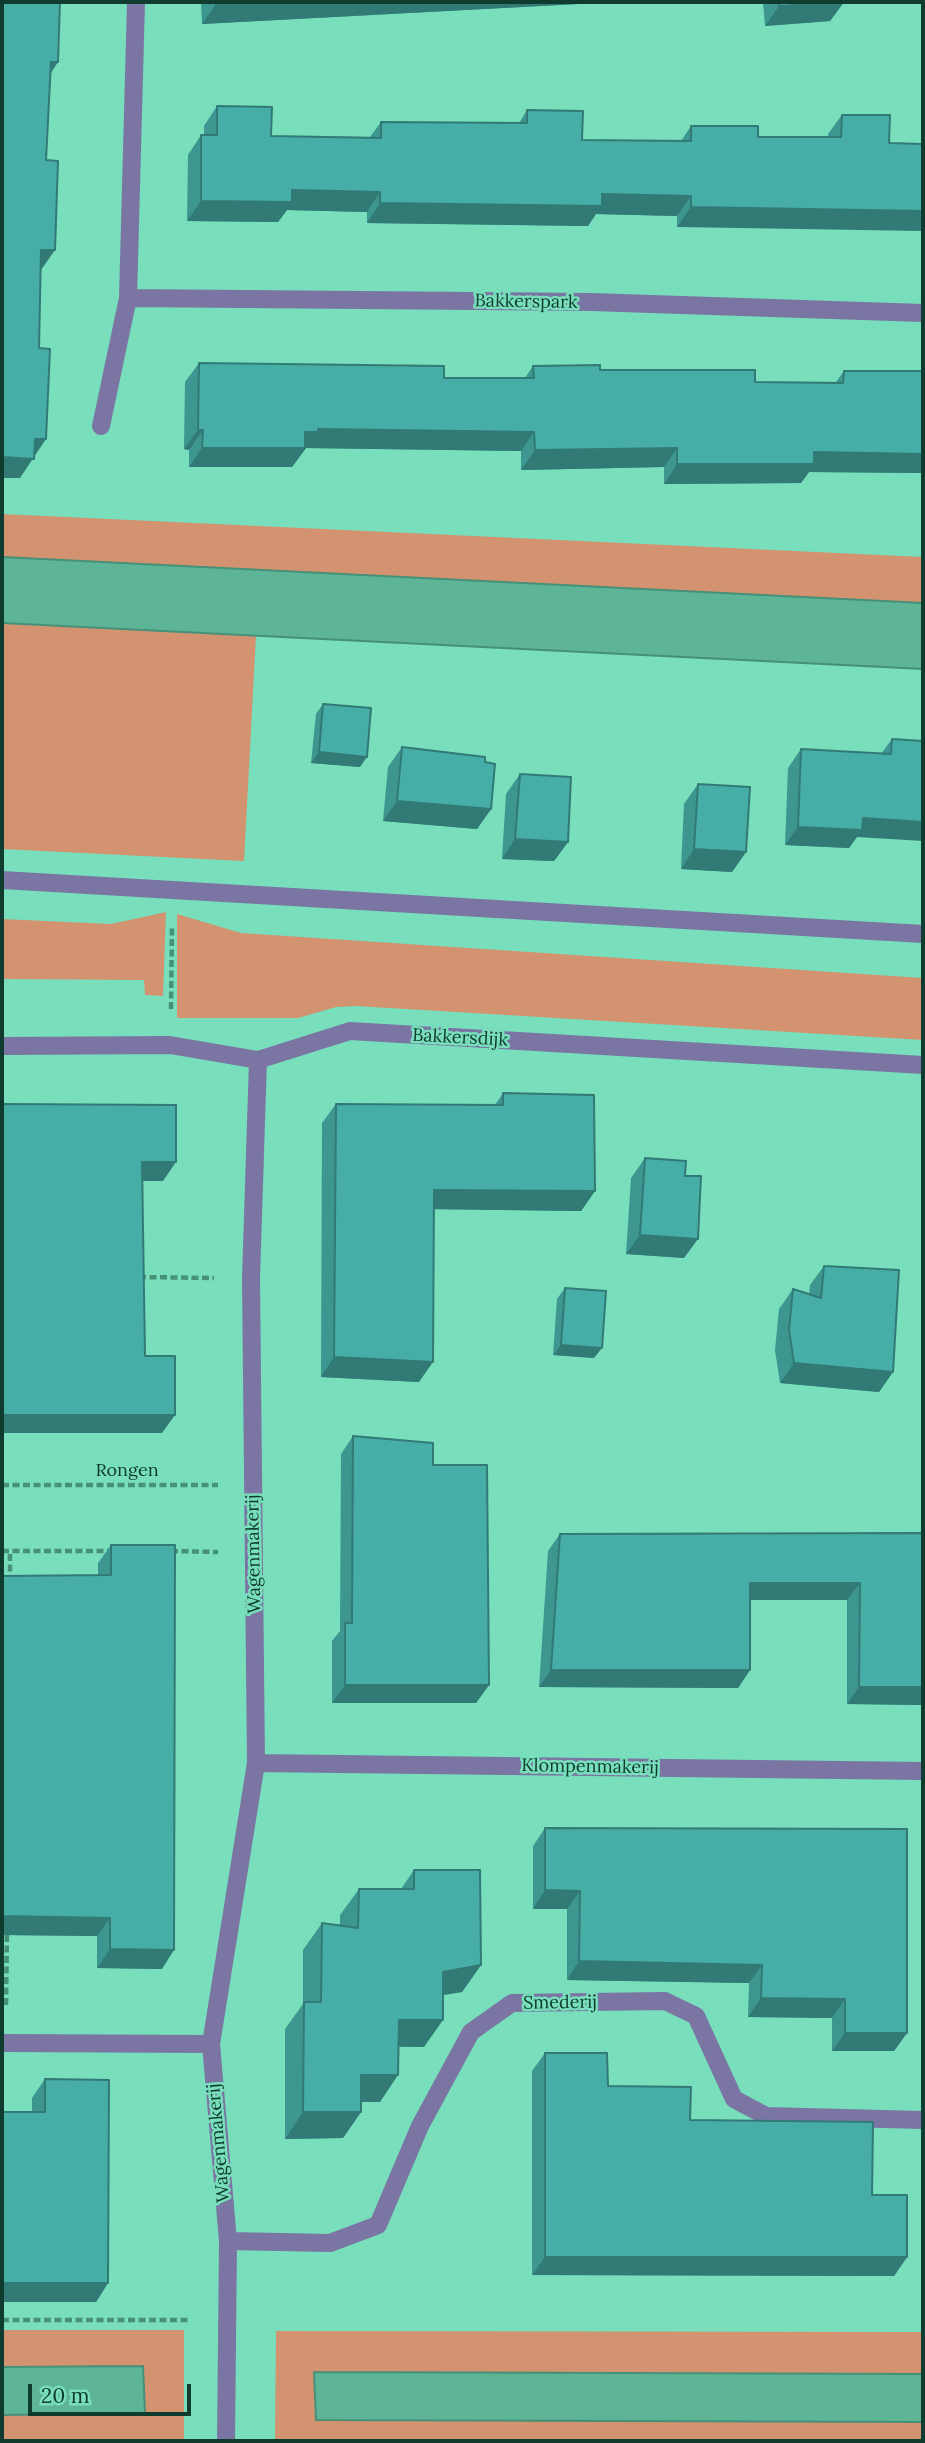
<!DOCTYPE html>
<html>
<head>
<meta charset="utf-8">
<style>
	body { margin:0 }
	#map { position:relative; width:925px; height:2443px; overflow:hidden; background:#78debb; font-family:Lora,serif }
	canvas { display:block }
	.frame { position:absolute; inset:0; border:4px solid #0f3c2e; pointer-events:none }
	.scale { position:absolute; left:28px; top:2384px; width:163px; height:32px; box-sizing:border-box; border:4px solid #0f3c2e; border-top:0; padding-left:9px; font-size:21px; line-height:24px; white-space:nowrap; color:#0f3c2e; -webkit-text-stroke:5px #78debb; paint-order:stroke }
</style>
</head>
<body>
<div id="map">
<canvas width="925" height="2443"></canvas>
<div class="frame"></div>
<div class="scale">20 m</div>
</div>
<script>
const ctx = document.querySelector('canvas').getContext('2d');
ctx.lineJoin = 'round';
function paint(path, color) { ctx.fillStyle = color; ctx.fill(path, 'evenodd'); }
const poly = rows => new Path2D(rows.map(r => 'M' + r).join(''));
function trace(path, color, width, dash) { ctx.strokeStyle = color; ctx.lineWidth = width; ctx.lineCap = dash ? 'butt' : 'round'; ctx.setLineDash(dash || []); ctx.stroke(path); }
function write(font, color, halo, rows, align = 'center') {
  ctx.font = font + ' Lora,serif'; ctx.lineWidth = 5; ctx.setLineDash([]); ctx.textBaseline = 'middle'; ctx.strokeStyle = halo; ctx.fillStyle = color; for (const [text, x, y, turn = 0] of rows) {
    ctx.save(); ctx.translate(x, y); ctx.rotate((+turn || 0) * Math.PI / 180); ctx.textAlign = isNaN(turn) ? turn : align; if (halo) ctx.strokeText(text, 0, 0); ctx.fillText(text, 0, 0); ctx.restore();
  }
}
const green = poly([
	[2,514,923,557,923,603,2,557],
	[2,623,256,636,244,861,2,849],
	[166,912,163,996,145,995,144,980,2,979,2,919,111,924],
	[177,914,241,933,923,978,923,1040,356,1006,336,1007,298,1018,177,1018],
	[2,2330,184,2330,184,2441,2,2441,2,2415,145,2413,142,2366,2,2367],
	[276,2331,923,2332,923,2374,314,2372,317,2420,923,2422,923,2441,275,2441]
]);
const water = poly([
	[2,557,923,603,923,669,2,623,2,557],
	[143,2366,145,2413,2,2415,2,2367,143,2366],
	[314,2372,923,2374,923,2422,316,2420,314,2372]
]);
const path = poly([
	[171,1009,172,927],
	[139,1277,214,1278],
	[2,1485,218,1485],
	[2,1551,109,1551],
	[171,1551,218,1552],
	[10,1582,10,1551],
	[6,2005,7,1930],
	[2,2320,190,2320]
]);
const minor = poly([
	[136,2,128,298,591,302,923,313],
	[101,426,128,298],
	[2,880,923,934],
	[2,1046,170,1045,258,1060,350,1031,923,1065],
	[256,1763,923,1771],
	[2,2043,211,2044],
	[228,2241,330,2243,378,2225,420,2126,471,2032,512,2003,665,2001,696,2016,734,2099,766,2116,923,2120],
	[226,2441,228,2241,211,2044,256,1763,251,1278,258,1060]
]);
const wall = poly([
	[201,2,616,2,202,24],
	[763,2,844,2,830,21,765,26],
	[217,106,271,136,370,137,381,122,519,123,527,110,582,140,681,141,691,126,758,137,828,137,828,134,842,115,890,115,677,227,677,216,596,214,588,226,367,223,367,212,287,210,278,222,187,221,188,155,201,135,204,135,204,126],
	[199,363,444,378,525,378,533,366,600,370,755,382,836,382,844,371,923,371,923,473,809,472,801,483,664,484,664,467,521,470,521,451,306,448,292,467,189,467,189,450,184,449,185,382],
	[323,704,360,767,311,763,316,714],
	[892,739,923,741,849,848,785,845,788,768,801,749,881,754],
	[402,747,491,809,477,829,383,821,388,767],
	[520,774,568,842,554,861,502,859,506,794],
	[698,784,746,852,732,872,681,869,684,804],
	[503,1093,595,1191,581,1211,434,1209,419,1382,321,1377,322,1123,336,1104,495,1105],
	[645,1158,685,1176,684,1258,626,1254,631,1178],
	[824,1266,893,1372,879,1392,780,1383,775,1350,779,1309,793,1289,809,1294,810,1285],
	[565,1288,594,1358,553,1355,557,1299],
	[353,1436,433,1465,489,1685,476,1703,332,1703,332,1641,340,1631,341,1454],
	[923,1533,923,1705,847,1704,847,1600,750,1600,750,1670,738,1688,539,1687,548,1551,560,1534],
	[111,1545,162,1969,97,1968,97,1936,2,1935,2,1576,98,1575,98,1563],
	[545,1828,907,2033,894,2051,832,2051,832,2018,748,2017,749,1983,567,1980,567,1909,533,1909,533,1846],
	[414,1870,481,1965,462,1992,443,1995,424,2047,398,2047,380,2102,361,2102,361,2112,343,2138,285,2139,285,2029,303,2004,303,1950,322,1923,340,1925,340,1915,359,1889,401,1889],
	[545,2053,608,2086,872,2195,907,2257,894,2276,532,2275,532,2071],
	[45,2079,108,2283,96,2302,2,2302,2,2112,32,2112,32,2098]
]);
const shadedWall = poly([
	[266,2,616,2,202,24,216,4],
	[844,2,830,21,765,26,779,6],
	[51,62,58,62,45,82],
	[292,190,380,192,367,212,287,210,278,222,187,221,201,201],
	[602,194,691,196,677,216,596,214,588,226,367,223,380,203],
	[691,207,923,211,923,231,677,227],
	[41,250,55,250,41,270],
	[318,429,534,432,521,451,306,448,292,467,189,467,202,448],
	[198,430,203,430,189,450,184,449],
	[35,439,46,439,20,478,2,478,2,457],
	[677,448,664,467,521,470,535,450],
	[814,452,923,454,923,473,809,472,801,483,664,484,677,464],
	[319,752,367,757,360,767,311,763],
	[397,801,491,809,477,829,383,821],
	[863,818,923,822,923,841,857,837,849,848,785,845,798,827],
	[515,839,568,842,554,861,502,859],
	[694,849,746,852,732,872,681,869],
	[142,1162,176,1162,163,1181,130,1181],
	[434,1190,595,1191,581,1211,420,1209],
	[640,1235,698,1239,684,1258,626,1254],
	[561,1345,602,1348,594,1358,553,1355],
	[334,1357,433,1362,419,1382,321,1377],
	[794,1363,893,1372,879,1392,780,1383],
	[2,1415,175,1415,162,1433,2,1433],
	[750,1583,860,1583,847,1600,738,1600],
	[551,1670,750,1670,738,1688,539,1687],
	[345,1685,489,1685,476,1703,332,1703],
	[859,1687,923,1687,923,1705,847,1704],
	[545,1890,580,1891,567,1909,533,1909],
	[2,1916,110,1918,97,1936,2,1935],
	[110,1949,174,1950,162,1969,97,1968],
	[579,1961,762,1965,749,1983,567,1980],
	[481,1965,462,1992,424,1998,443,1972],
	[761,1998,845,1999,832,2018,748,2017],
	[399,2020,443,2020,424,2047,380,2046],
	[845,2033,907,2033,894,2051,832,2051],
	[361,2075,398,2075,380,2102,342,2102],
	[303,2112,361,2112,343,2138,285,2139],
	[545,2257,907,2257,894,2276,532,2275],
	[2,2283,108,2283,96,2302,2,2302]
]);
const building = poly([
	[2,2,60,2,58,62,51,62,46,160,58,161,55,250,41,250,39,348,50,349,46,439,35,439,34,459,2,457,2,2],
	[216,2,266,2,216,4,216,2],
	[778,2,842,2,779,6,778,2],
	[217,106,272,107,271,136,381,138,381,122,527,123,527,110,583,111,582,140,691,141,691,126,758,126,758,137,841,137,842,115,890,115,889,143,923,144,923,211,691,207,691,196,602,194,602,206,380,203,380,192,292,190,292,202,201,201,201,135,217,135,217,106],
	[199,363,444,366,444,378,534,378,533,366,600,365,600,370,755,370,755,382,843,383,844,371,923,371,923,454,814,452,814,464,677,464,677,448,535,450,534,432,318,429,318,432,305,432,305,448,202,448,203,430,198,430,199,363],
	[323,704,371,708,367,757,319,752,323,704],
	[892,739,923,741,923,822,863,818,862,830,798,827,801,749,891,754,892,739],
	[402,747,485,757,485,762,495,764,491,809,397,801,402,747],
	[520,774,571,777,568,842,515,839,520,774],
	[698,784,750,787,746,852,694,849,698,784],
	[503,1093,594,1095,595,1191,434,1190,433,1362,334,1357,336,1104,503,1105,503,1093],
	[2,1104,176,1105,176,1162,142,1162,145,1356,175,1356,175,1415,2,1415,2,1104],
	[645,1158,686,1161,685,1176,701,1176,698,1239,640,1235,645,1158],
	[824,1266,899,1270,893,1372,794,1363,789,1330,793,1289,821,1298,824,1266],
	[565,1288,606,1291,602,1348,561,1345,565,1288],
	[353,1436,433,1443,433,1465,487,1465,489,1685,345,1685,345,1623,352,1623,353,1436],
	[923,1533,923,1687,859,1687,860,1583,750,1583,750,1670,551,1670,560,1534,923,1533],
	[111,1545,175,1545,174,1950,110,1949,110,1918,2,1916,2,1576,111,1575,111,1545],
	[545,1828,907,1829,907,2033,845,2033,845,1999,761,1998,762,1965,579,1961,580,1891,545,1890,545,1828],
	[414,1870,480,1870,481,1965,443,1972,443,2020,399,2020,398,2075,361,2075,361,2112,303,2112,304,2002,321,2002,322,1923,358,1928,359,1889,414,1889,414,1870],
	[545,2053,607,2053,608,2086,691,2087,690,2120,873,2122,872,2195,907,2195,907,2257,545,2257,545,2053],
	[45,2079,109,2080,108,2283,2,2283,2,2112,45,2112,45,2079]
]);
const streetNames = [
	["Bakkerspark",526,302,1],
	["Bakkersdijk",460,1038,3],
	["Rongen",127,1471],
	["Wagenmakerij",254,1554,-91],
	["Klompenmakerij",590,1767,1],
	["Smederij",560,2003,-1],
	["Wagenmakerij",219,2143,-95]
];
paint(green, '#d39371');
paint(water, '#5eb497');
trace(water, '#469078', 2);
trace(path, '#469178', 4.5, [7, 3.5]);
trace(minor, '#7a75a3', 18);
paint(wall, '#3d9690');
paint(shadedWall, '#327a75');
paint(building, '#47aea7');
trace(building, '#327a75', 2);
write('18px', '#0f3c2e', '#78debb', streetNames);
</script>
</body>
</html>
